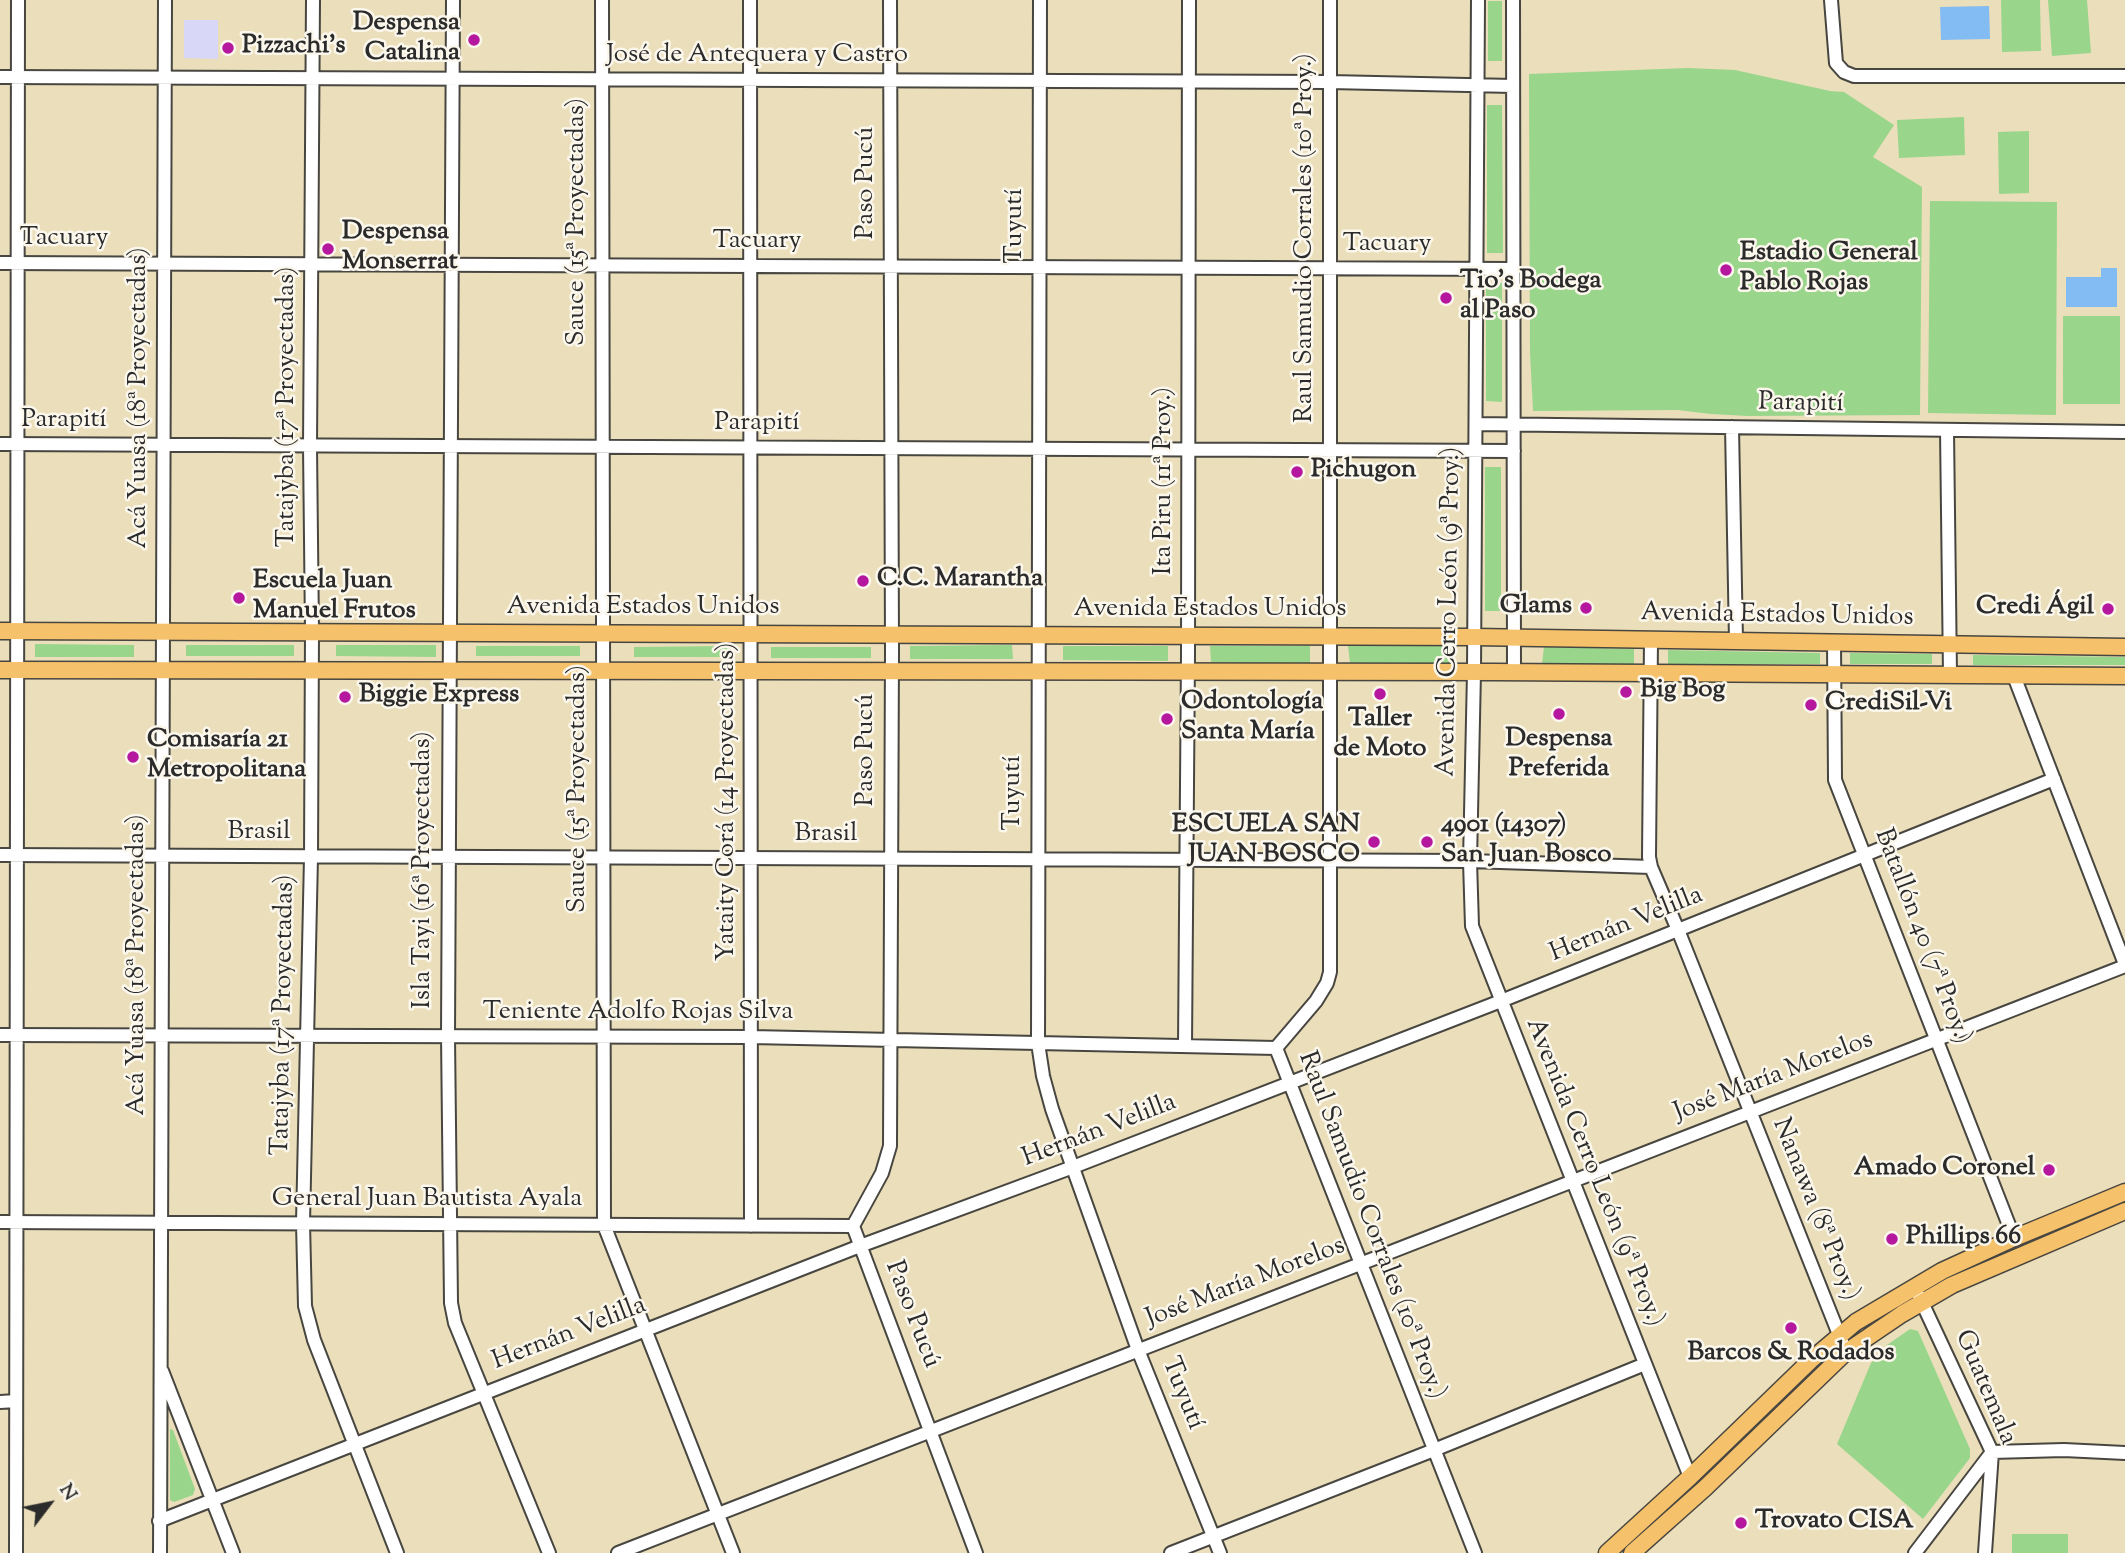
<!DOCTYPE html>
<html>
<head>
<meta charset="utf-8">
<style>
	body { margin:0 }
	#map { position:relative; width:2125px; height:1553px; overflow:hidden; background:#ebdeba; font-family:"Sorts Mill Goudy",serif }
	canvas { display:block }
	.north { position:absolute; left:14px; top:1469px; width:70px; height:70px; -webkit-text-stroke:5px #fbf7ec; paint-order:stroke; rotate:58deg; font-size:19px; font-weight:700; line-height:28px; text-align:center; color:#2b2b2b }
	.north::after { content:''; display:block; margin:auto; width:24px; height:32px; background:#2b2b2b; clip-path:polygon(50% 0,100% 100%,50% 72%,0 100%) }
</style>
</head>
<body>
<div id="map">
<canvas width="2125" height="1553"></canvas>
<div class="north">N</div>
</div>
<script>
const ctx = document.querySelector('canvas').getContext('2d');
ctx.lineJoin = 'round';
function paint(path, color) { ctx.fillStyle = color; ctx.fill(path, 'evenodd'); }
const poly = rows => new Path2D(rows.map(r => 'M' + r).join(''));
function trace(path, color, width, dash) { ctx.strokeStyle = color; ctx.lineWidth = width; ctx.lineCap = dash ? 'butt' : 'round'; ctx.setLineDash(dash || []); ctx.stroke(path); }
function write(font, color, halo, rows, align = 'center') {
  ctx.font = font + ' "Sorts Mill Goudy",serif'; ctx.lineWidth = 5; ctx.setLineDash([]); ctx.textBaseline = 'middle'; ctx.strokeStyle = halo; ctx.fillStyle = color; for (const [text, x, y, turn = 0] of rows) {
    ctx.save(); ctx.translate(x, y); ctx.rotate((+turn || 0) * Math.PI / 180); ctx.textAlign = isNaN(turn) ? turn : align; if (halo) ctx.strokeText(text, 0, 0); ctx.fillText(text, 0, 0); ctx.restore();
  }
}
const built = poly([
	[184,20,218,20,218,59,184,58]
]);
const green = poly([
	[2001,0,2040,0,2041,51,2002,52],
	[2048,0,2087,0,2091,53,2052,56],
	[1488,1,1502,1,1502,61,1488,61],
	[1688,68,1735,70,1830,91,1844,92,1894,125,1873,157,1922,187,1920,415,1748,416,1711,414,1678,410,1533,411,1530,353,1529,74],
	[1487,105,1502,105,1503,253,1487,253],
	[1964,117,1965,155,1899,158,1897,120],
	[2029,131,2029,193,1999,194,1998,132],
	[1930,201,2057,202,2056,415,1928,413],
	[1486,283,1502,283,1502,402,1486,401],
	[2063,316,2120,316,2120,404,2063,404],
	[1485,467,1501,467,1501,611,1485,611],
	[35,644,134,645,134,657,35,657],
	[186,645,294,645,294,656,186,656],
	[336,645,436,645,436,657,336,656],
	[1012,645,1013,659,910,659,910,646],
	[1455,645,1454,664,1350,663,1348,646],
	[476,646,580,646,580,656,476,656],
	[732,646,732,657,634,657,634,647],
	[1063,646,1168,646,1168,661,1063,660],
	[1210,646,1310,646,1310,663,1211,662],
	[771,647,871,647,871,658,771,658],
	[1544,647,1634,649,1634,664,1542,664],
	[1668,650,1820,653,1820,664,1668,664],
	[1850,653,1932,654,1932,664,1850,664],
	[1973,655,2125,657,2125,665,1973,665],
	[1910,1329,1918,1331,1970,1449,1970,1458,1923,1519,1837,1444,1871,1363,1887,1345],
	[170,1429,173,1430,195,1489,193,1495,174,1502,170,1500],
	[2012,1534,2068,1534,2068,1553,2012,1553]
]);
const water = poly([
	[1989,6,1990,39,1941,40,1940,7],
	[2101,268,2117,268,2117,307,2066,307,2066,277,2101,277]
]);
const minor = poly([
	[313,0,310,446,312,632,311,857,303,1223,305,1306,314,1340,397,1553],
	[453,0,448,1036,451,1303,455,1323,549,1553],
	[602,0,604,1225,733,1553],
	[750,0,751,1226],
	[890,0,892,650,890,1146,882,1173,853,1226,976,1553],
	[1040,0,1038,1043,1043,1076,1052,1109,1138,1350,1220,1553],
	[1478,0,1474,672,1470,861,1472,926,1690,1477],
	[1513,0,1514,673],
	[1831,0,1836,63,1844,72,1854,76,2125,76],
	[0,77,1330,82,1513,86],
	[0,263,1513,269],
	[1476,424,2125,432],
	[1732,427,1736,641],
	[1947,430,1950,675],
	[0,444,1514,451],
	[1651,640,1649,857,1651,867,1678,930,1846,1352],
	[1834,642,1835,780,2014,1238],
	[2014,676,2125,964],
	[0,855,1470,861,1651,867],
	[0,1035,751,1037,1276,1048],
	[1185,1046,1188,654,1189,0],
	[1276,1048,1316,1001,1327,983,1330,972,1330,0],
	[1276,1048,1475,1553],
	[0,1222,853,1226],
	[1919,1296,1992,1452,1985,1553],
	[162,1371,233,1553],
	[0,1402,16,1401],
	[1992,1452,2064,1450,2125,1453],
	[159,1521,860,1246,1073,1167,1501,1001,2054,779],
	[16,1553,18,0],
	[160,1553,165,0],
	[618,1553,2125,966],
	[1171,1553,1434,1450,1645,1364],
	[1915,1553,1992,1452]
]);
const major = poly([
	[0,631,1474,637,2125,647],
	[0,670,1493,672,2125,676],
	[1607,1553,1690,1477,1811,1360,1856,1322,1942,1271,2014,1238,2125,1192],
	[1632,1553,1705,1488,1846,1352,1902,1314,1952,1285,2125,1211]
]);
const markers = [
	[474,40,7,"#b5179e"],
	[228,48,7,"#b5179e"],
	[328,249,7,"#b5179e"],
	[1726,270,7,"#b5179e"],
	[1446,298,7,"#b5179e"],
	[1297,472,7,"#b5179e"],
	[863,581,7,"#b5179e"],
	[239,598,7,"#b5179e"],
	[1586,608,7,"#b5179e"],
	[2108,609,7,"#b5179e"],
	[1626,692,7,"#b5179e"],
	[1380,694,7,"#b5179e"],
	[345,697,7,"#b5179e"],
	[1811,705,7,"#b5179e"],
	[1559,714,7,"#b5179e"],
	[1167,719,7,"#b5179e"],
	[133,757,7,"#b5179e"],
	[1374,842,7,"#b5179e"],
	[1427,842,7,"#b5179e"],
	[2049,1170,7,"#b5179e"],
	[1892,1239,7,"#b5179e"],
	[1791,1328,7,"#b5179e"],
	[1741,1523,7,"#b5179e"]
];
const poiNames = [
	["Despensa",460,25,"right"],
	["Catalina",460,55,"right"],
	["Pizzachi's",242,48],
	["Despensa",342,234],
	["Monserrat",342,264],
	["Estadio General",1740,255],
	["Pablo Rojas",1740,285],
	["Tio's Bodega",1460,283],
	["al Paso",1460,313],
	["Pichugon",1311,472],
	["C.C. Marantha",877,581],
	["Escuela Juan",253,583],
	["Manuel Frutos",253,613],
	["Glams",1572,608,"right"],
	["Credi Ágil",2094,609,"right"],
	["Big Bog",1640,692],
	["Biggie Express",359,697],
	["Odontología",1181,704],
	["Santa María",1181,734],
	["CrediSil-Vi",1825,705],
	["Taller",1380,721,"center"],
	["de Moto",1380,751,"center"],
	["Despensa",1559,741,"center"],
	["Preferida",1559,771,"center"],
	["Comisaría 21",147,742],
	["Metropolitana",147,772],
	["ESCUELA SAN",1360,827,"right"],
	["JUAN BOSCO",1360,857,"right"],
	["4901 (14307)",1441,827],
	["San Juan Bosco",1441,857],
	["Amado Coronel",2035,1170,"right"],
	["Phillips 66",1906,1239],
	["Barcos & Rodados",1791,1355,"center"],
	["Trovato CISA",1755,1523]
];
const streetNames = [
	["José de Antequera y Castro",757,57],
	["Paso Pucú",868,183,-90],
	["Sauce (15ª Proyectadas)",579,222,-90],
	["Tuyutí",1017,226,-90],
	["Raul Samudio Corrales (10ª Proy.)",1307,238,-90],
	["Tacuary",64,240],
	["Tacuary",757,243],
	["Tacuary",1387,246],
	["Acá Yuasa (18ª Proyectadas)",141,398,-90],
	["Parapití",1801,405,1],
	["Tatajyba (17ª Proyectadas)",289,407,-90],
	["Parapití",64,422],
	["Parapití",757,425],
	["Ita Piru (11ª Proy.)",1166,481,-90],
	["Avenida Estados Unidos",643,609],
	["Avenida Estados Unidos",1210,611],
	["Avenida Cerro León (9ª Proy.)",1451,612,-89],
	["Avenida Estados Unidos",1777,617,1],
	["Paso Pucú",868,750,-90],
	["Sauce (15ª Proyectadas)",580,789,-90],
	["Tuyutí",1015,793,-90],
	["Yataity Corá (14 Proyectadas)",729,802,-90],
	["Brasil",259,834],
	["Brasil",826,836],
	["Isla Tayi (16ª Proyectadas)",425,870,-90],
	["Hernán Velilla",1627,926,-22],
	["Batallón 40 (7ª Proy.)",1921,937,69],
	["Acá Yuasa (18ª Proyectadas)",139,965,-90],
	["Teniente Adolfo Rojas Silva",638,1014],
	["Tatajyba (17ª Proyectadas)",285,1015,-89],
	["José María Morelos",1774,1078,-21],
	["Hernán Velilla",1100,1132,-21],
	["Avenida Cerro León (9ª Proy.)",1593,1173,68],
	["General Juan Bautista Ayala",427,1201],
	["Nanawa (8ª Proy.)",1814,1210,68],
	["Raul Samudio Corrales (10ª Proy.)",1370,1226,69],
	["José María Morelos",1246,1284,-21],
	["Paso Pucú",911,1315,69],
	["Hernán Velilla",570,1335,-21],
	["Guatemala",1984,1388,67],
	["Tuyutí",1181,1394,68]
];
paint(built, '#d9d7f8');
paint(green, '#99d68b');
paint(water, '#83bbf3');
trace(minor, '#484640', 16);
trace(major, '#484640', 19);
trace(minor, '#fff', 12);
trace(major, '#f6c16b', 16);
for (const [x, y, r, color] of markers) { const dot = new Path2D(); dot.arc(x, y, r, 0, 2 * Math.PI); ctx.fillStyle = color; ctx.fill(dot); trace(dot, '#fbf7ec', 2.5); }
write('bold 26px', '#2b2b2b', '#fbf7ec', poiNames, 'left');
write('26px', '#2b2b2b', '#fbf7ec', streetNames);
</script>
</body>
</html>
